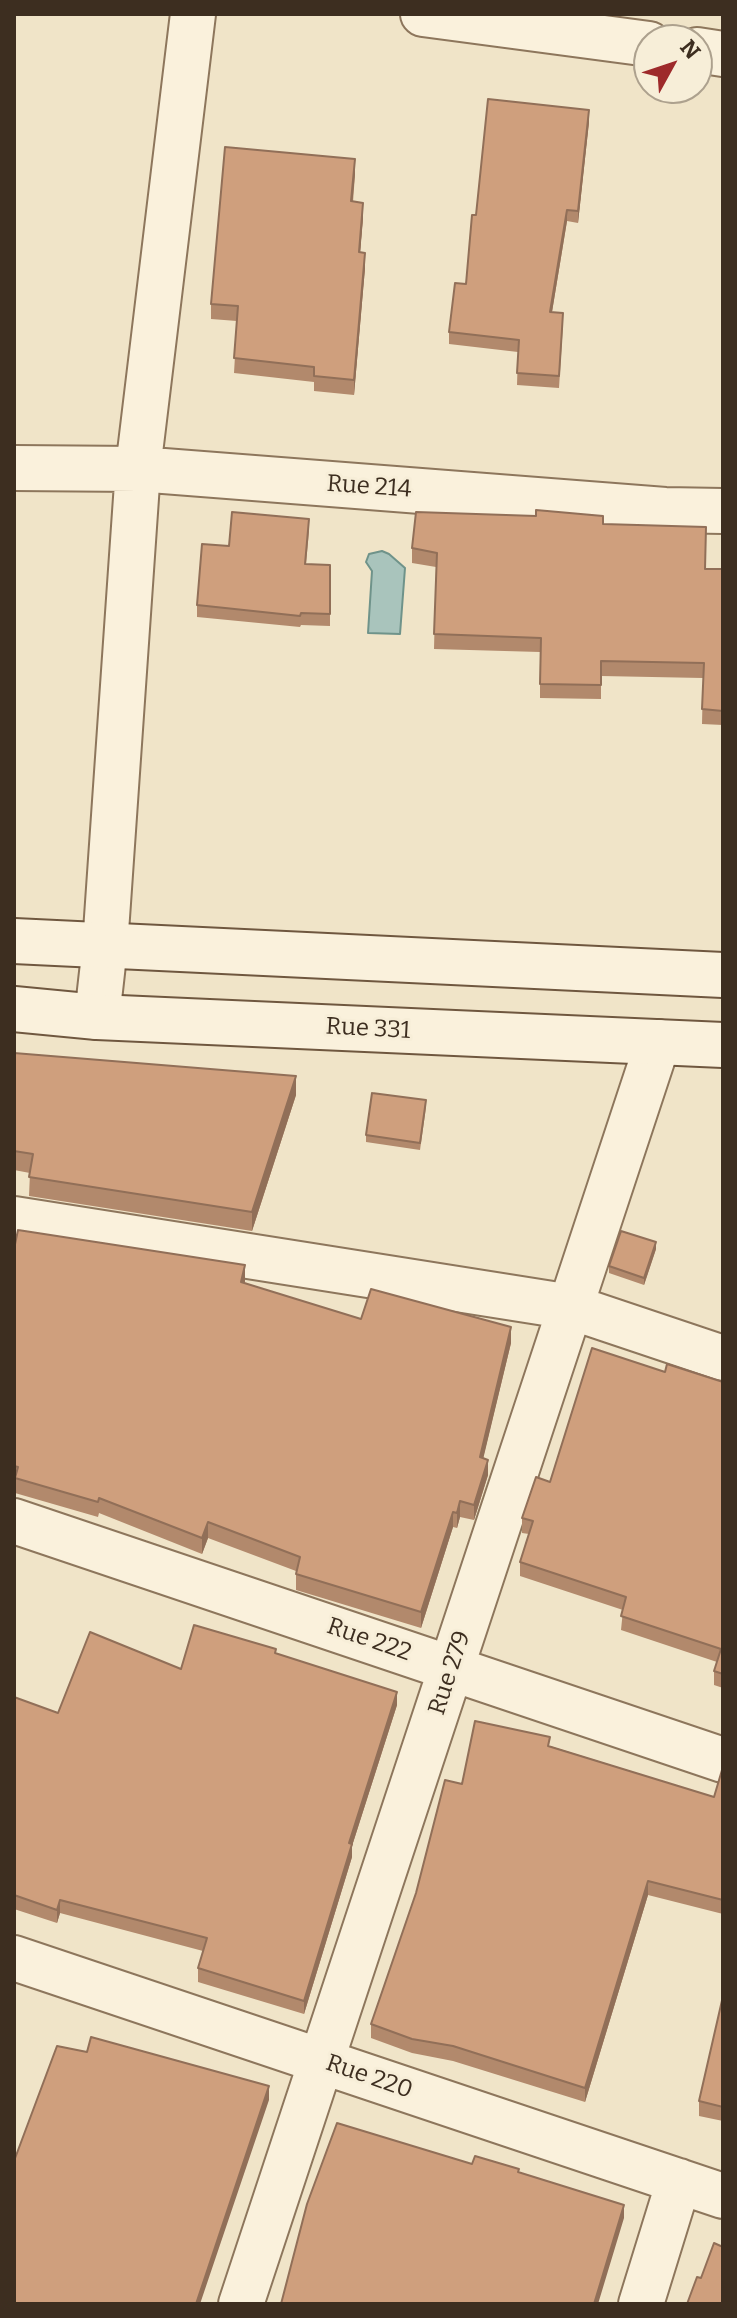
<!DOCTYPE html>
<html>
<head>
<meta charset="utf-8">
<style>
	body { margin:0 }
	#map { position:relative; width:737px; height:2318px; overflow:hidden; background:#f0e4c8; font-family:Bitter,serif }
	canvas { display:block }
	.frame { position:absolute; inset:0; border:16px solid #3d2e20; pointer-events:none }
	.north { position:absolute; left:633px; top:24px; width:80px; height:80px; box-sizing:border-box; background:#f7eed8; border:2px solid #ada18e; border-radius:50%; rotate:50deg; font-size:22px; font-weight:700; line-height:32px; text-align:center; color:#3d2e20 }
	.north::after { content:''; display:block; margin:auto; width:28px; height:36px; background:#9e2a2b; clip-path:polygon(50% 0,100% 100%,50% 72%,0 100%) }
</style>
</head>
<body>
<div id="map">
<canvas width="737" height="2318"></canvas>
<div class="frame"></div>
<div class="north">N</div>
</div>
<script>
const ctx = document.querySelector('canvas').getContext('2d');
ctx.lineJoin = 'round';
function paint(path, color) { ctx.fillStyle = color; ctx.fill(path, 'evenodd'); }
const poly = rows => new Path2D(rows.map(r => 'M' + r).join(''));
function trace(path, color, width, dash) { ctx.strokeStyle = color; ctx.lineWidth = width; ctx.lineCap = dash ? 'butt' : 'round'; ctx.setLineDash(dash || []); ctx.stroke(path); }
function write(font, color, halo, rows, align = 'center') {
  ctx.font = font + ' Bitter,serif'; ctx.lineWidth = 6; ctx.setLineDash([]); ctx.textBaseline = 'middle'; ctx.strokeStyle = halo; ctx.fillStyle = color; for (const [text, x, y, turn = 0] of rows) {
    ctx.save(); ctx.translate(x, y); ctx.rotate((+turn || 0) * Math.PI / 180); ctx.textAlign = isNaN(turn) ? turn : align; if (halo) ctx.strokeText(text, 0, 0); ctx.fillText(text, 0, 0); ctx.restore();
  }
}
const water = poly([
	[382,551,389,554,405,568,400,634,368,633,372,571,366,562,369,554,382,551]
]);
const street = poly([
	[423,14,649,44],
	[697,50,723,54],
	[14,468,138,469,665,510,723,511],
	[97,1017,105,946,138,469,193,14],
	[14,1219,571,1307,723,1358],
	[14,1521,723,1760],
	[14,1958,723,2196],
	[241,2304,658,1042],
	[641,2304,679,2181]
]);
const secondary = poly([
	[14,941,723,975],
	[14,1009,97,1017,723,1045]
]);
const wall = poly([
	[589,122,578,223,567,221,552,312,563,324,559,388,517,385,518,352,449,344,449,332,466,284,476,215],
	[355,174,353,202,363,218,360,252,365,268,354,395,314,391,314,382,234,373,237,321,211,319,211,304],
	[603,524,705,569,723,569,723,725,702,724,703,678,601,676,601,699,540,698,540,652,434,649,436,567,412,563,412,548],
	[309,531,306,564,330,565,330,626,301,625,300,627,197,617,197,605,229,546],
	[14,1053,296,1095,252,1231,29,1196,30,1173,14,1170],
	[426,1107,420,1150,366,1142,366,1135],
	[14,1249,245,1281,245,1283,361,1319,511,1343,483,1458,488,1475,474,1520,460,1517,457,1528,453,1527,421,1628,296,1590,296,1571,208,1538,202,1554,99,1513,98,1517,15,1493,15,1482,14,1481],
	[656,1249,644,1285,609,1273,609,1266],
	[665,1372,723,1382,723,1688,714,1685,714,1671,717,1662,621,1630,623,1610,520,1576,520,1562,529,1534,522,1533,522,1518,550,1482],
	[276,1653,397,1705,352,1846,352,1857,304,2014,198,1982,198,1968,203,1951,60,1913,57,1923,14,1909,14,1697,58,1713,181,1669],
	[550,1746,714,1797,723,1770,723,1914,648,1895,585,2102,453,2061,412,2053,371,2038,371,2024,462,1784],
	[723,1996,723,2121,699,2116,699,2101]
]);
const shadedWall = poly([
	[589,110,589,122,578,223,578,211],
	[355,159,355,174,351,217,351,201],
	[363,203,363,218,359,267,359,252],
	[567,210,567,221,550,324,550,312],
	[365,253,365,268,354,395,354,380],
	[296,1076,296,1095,252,1231,252,1212],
	[656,1242,656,1249,644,1285,644,1278],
	[245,1265,245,1281,241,1297,241,1282],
	[511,1327,511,1343,480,1472,480,1457],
	[488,1460,488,1475,474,1520,474,1505],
	[460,1501,460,1517,457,1528,457,1513],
	[453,1512,453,1527,421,1628,421,1612],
	[208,1522,208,1538,202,1554,202,1538],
	[397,1692,397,1705,352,1846,352,1857,304,2014,304,2001,349,1843],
	[648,1881,648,1895,585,2102,585,2088],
	[60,1900,60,1913,57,1923,57,1910],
	[269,2086,269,2100,200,2304,196,2304],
	[624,2205,624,2218,598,2304,594,2304]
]);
const building = poly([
	[488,99,589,110,578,211,567,210,550,312,563,313,559,376,517,373,519,340,449,332,455,283,466,284,472,215,476,215,488,99],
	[225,147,355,159,351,201,363,203,359,252,365,253,354,380,314,376,314,367,234,358,238,306,211,304,225,147],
	[536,510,603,516,603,524,706,527,705,569,723,569,723,711,702,709,704,663,601,661,601,685,540,684,541,638,434,634,437,553,412,548,416,512,536,516,536,510],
	[232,512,309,519,305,564,330,565,330,614,301,613,300,616,197,605,202,544,229,546,232,512],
	[14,1053,296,1076,252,1212,29,1177,33,1154,14,1151,14,1053],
	[372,1093,426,1100,420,1143,366,1135,372,1093],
	[18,1230,245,1265,241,1282,361,1319,371,1289,511,1327,480,1457,488,1460,474,1505,460,1501,457,1513,453,1512,421,1612,296,1574,300,1557,208,1522,202,1538,99,1498,98,1502,15,1478,18,1467,14,1466,14,1249,18,1230],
	[621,1231,656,1242,644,1278,609,1266,621,1231],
	[592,1348,665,1372,667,1364,723,1382,723,1674,714,1671,721,1649,621,1616,626,1597,520,1562,533,1521,522,1518,536,1477,550,1482,592,1348],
	[194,1625,276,1649,275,1653,397,1692,349,1843,352,1844,304,2001,198,1968,207,1938,60,1900,57,1910,14,1895,14,1697,58,1713,90,1632,181,1669,194,1625],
	[475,1721,550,1737,548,1746,714,1797,722,1770,723,1770,723,1900,648,1881,585,2088,453,2046,412,2039,371,2024,416,1893,445,1780,462,1784,475,1721],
	[723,1996,723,2107,699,2101,723,1996],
	[91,2037,269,2086,196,2304,14,2304,14,2161,57,2046,87,2052,91,2037],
	[337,2123,472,2164,475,2156,519,2169,518,2172,624,2205,594,2304,281,2304,307,2204,337,2123],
	[714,2243,723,2247,723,2304,687,2304,697,2277,701,2278,714,2243]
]);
const streetNames = [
	["Rue 214",369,487,4],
	["Rue 331",368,1029,3],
	["Rue 222",369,1640,19],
	["Rue 279",450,1673,-72],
	["Rue 220",369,2077,19]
];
paint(water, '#a9c4bc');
trace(water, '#6f938a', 2);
trace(street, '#8d765c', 48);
trace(secondary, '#6f573f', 48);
trace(street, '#faf1dc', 44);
trace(secondary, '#faf1dc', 44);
paint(wall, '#b2896c');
paint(shadedWall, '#916f58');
paint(building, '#cf9f7d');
trace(building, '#916f58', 2);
write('24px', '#3d2e20', '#f7eed8', streetNames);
</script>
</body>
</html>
